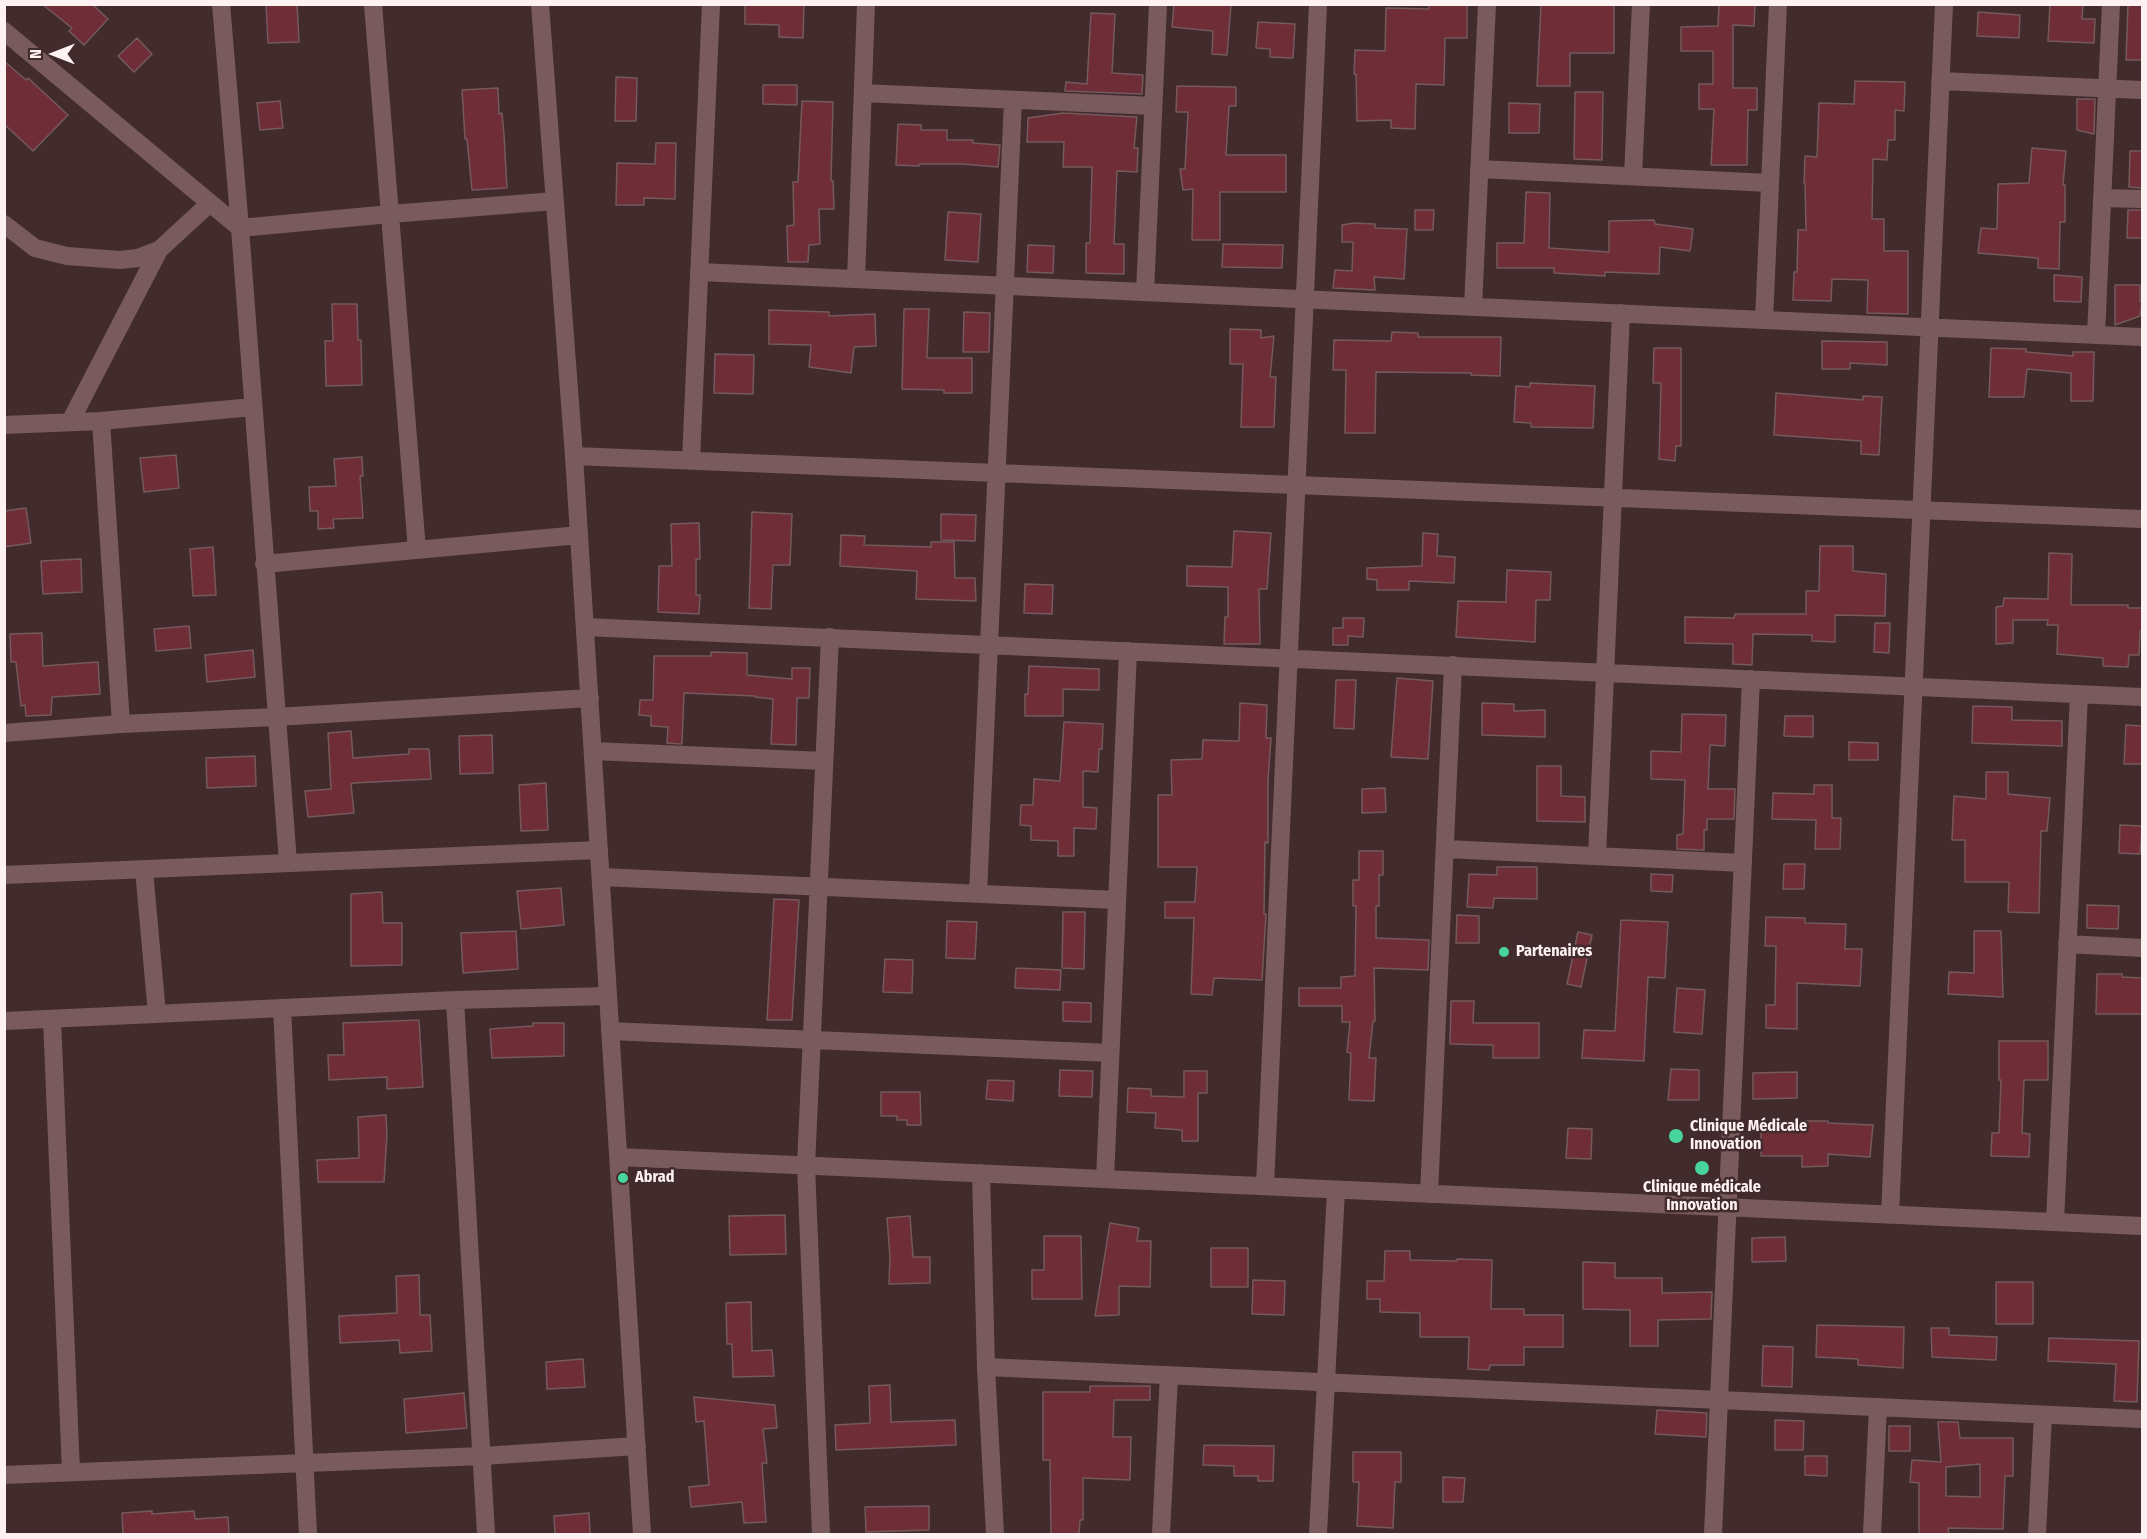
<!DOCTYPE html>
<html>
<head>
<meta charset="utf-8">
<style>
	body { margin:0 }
	#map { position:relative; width:2147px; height:1539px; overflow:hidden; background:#422b2d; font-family:"Fira Sans Condensed",sans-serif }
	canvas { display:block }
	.frame { position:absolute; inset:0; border:6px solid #fdf1f1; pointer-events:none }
	.north { position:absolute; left:24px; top:24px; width:60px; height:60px; -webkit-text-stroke:4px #422b2d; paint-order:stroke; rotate:270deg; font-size:16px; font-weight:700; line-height:24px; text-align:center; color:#fdf1f1 }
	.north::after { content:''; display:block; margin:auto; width:21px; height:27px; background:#fdf1f1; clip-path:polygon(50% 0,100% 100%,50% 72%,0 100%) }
</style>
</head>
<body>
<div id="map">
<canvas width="2147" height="1539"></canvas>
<div class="frame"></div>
<div class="north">N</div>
</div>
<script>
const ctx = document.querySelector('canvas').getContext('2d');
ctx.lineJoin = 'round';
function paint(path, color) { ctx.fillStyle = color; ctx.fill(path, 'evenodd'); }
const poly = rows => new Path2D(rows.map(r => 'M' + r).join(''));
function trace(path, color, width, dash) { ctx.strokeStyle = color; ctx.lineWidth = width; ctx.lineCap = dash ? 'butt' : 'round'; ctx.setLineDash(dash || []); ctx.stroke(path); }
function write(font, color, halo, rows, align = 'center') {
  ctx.font = font + ' "Fira Sans Condensed",sans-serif'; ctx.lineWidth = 5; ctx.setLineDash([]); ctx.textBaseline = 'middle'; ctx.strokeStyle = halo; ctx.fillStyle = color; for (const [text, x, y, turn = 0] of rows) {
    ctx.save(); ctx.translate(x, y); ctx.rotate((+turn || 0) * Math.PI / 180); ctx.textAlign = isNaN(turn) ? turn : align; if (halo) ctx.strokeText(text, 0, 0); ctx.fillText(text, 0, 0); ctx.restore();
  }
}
const building = poly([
	[42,4,92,4,108,19,84,45,69,31,72,28,42,4],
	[266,4,297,4,299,42,268,43,266,4],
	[745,4,804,4,803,38,779,37,779,25,745,24,745,4],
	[1174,4,1231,4,1227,55,1212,54,1213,31,1172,27,1174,4],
	[1467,4,1467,38,1445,38,1444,85,1416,84,1415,129,1391,128,1391,120,1357,121,1356,74,1354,74,1355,50,1385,51,1386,8,1429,9,1429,5,1467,4],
	[1541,4,1614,4,1614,53,1570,53,1570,86,1537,86,1541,4],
	[1719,4,1755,4,1754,26,1733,25,1733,88,1757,88,1757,110,1748,110,1747,165,1711,165,1714,109,1699,109,1699,84,1713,84,1713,51,1681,51,1681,27,1718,26,1719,4],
	[2050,4,2083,4,2082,19,2095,19,2094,43,2048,41,2050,4],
	[2128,4,2142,4,2142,60,2126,60,2128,4],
	[1978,12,2020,15,2019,38,1977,36,1978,12],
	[1091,13,1115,14,1112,73,1143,75,1142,94,1065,91,1066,82,1087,84,1091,13],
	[1258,22,1295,24,1293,58,1270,57,1270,49,1256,48,1258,22],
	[137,38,152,54,134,72,118,56,137,38],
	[4,61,26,80,28,78,68,115,33,151,4,124,4,61],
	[616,77,637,78,636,121,615,121,616,77],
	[1855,81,1905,82,1904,111,1895,110,1895,140,1888,140,1887,160,1873,159,1872,219,1884,219,1884,251,1908,251,1908,314,1867,313,1868,280,1832,279,1831,301,1793,300,1794,272,1797,272,1798,230,1806,230,1805,183,1804,183,1805,156,1817,157,1819,103,1854,104,1855,81],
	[763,85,797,85,797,105,763,104,763,85],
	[1177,86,1236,87,1236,106,1229,106,1226,155,1286,155,1286,192,1220,192,1220,240,1192,240,1193,189,1183,190,1180,169,1185,169,1188,112,1176,112,1177,86],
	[498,88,499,114,502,113,504,135,507,188,472,190,467,139,465,139,462,90,498,88],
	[1575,92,1603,92,1602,160,1574,159,1575,92],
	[2077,99,2095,99,2094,134,2077,130,2077,99],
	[280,101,283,128,260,130,257,103,280,101],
	[802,101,833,102,831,181,833,181,834,209,819,209,820,244,809,245,808,262,788,262,787,226,794,225,793,182,798,182,802,101],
	[1509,103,1540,104,1539,133,1509,133,1509,103],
	[1063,113,1137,117,1134,148,1138,148,1137,172,1117,171,1114,244,1124,244,1124,274,1086,273,1086,243,1090,243,1092,167,1063,167,1064,142,1027,142,1028,118,1063,113],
	[898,124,921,125,921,130,947,130,947,140,973,140,973,143,1000,145,998,167,962,164,919,164,919,166,896,165,898,124],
	[656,143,676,143,675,199,644,198,644,205,616,205,617,163,655,164,656,143],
	[2032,148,2066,151,2063,185,2065,185,2065,222,2060,222,2059,269,2038,268,2038,258,1978,253,1981,228,1997,229,1998,184,2029,183,2032,148],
	[2130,151,2142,151,2142,188,2129,187,2130,151],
	[1526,192,1550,193,1549,248,1609,252,1609,221,1654,220,1655,224,1693,229,1690,251,1660,247,1659,274,1605,272,1605,276,1554,273,1554,268,1497,268,1497,243,1524,243,1526,192],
	[1415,210,1434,210,1433,230,1415,230,1415,210],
	[2128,210,2142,210,2142,238,2127,238,2128,210],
	[948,212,981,214,978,262,945,260,948,212],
	[1354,223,1375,224,1375,228,1407,229,1404,279,1374,277,1375,290,1333,288,1335,270,1352,271,1353,242,1342,242,1342,225,1354,223],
	[1223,244,1283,245,1282,268,1222,267,1223,244],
	[1028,245,1054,246,1053,273,1027,272,1028,245],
	[2054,275,2082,277,2081,302,2054,301,2054,275],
	[2115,285,2140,285,2140,302,2142,302,2140,316,2115,325,2115,285],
	[332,304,357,304,358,340,361,340,362,385,326,386,325,341,333,341,332,304],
	[904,309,929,309,927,358,972,358,972,393,944,393,944,390,902,389,904,309],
	[769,310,829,312,829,316,875,314,876,346,854,347,851,373,809,367,811,345,769,344,769,310],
	[964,312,990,313,989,352,963,352,964,312],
	[1230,329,1261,330,1261,338,1274,336,1270,377,1276,377,1274,427,1241,427,1243,364,1230,364,1230,329],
	[1392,332,1418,333,1418,337,1501,337,1500,376,1471,375,1471,373,1376,372,1375,433,1345,433,1346,370,1333,370,1334,340,1391,341,1392,332],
	[1822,341,1887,342,1887,365,1850,363,1850,369,1822,369,1822,341],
	[1654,348,1681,348,1681,446,1676,446,1675,461,1659,459,1661,383,1653,383,1654,348],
	[1991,348,2026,349,2026,352,2073,356,2073,352,2094,352,2093,401,2071,401,2071,373,2027,369,2024,397,1989,397,1991,348],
	[715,354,754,355,753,394,714,393,715,354],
	[1530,383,1595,386,1593,428,1531,427,1531,423,1514,422,1516,386,1530,387,1530,383],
	[1776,393,1863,400,1863,396,1882,397,1879,455,1861,454,1861,441,1774,435,1776,393],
	[176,455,179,488,144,492,140,458,176,455],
	[362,457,363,476,360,476,363,518,333,519,334,528,318,529,318,511,310,511,309,487,336,486,334,459,362,457],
	[26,508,31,543,4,547,4,511,26,508],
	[752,512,792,514,790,565,773,565,771,609,749,608,752,512],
	[941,514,976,515,975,541,941,540,941,514],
	[699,523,700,559,696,559,696,595,700,595,699,614,658,612,659,566,672,566,671,524,699,523],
	[1234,531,1271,533,1267,589,1259,589,1260,644,1224,644,1225,617,1228,617,1228,587,1187,586,1187,566,1232,567,1234,531],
	[1423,533,1438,534,1437,556,1455,557,1454,583,1409,581,1409,590,1377,590,1377,580,1367,579,1367,568,1422,566,1423,533],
	[841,535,865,536,864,545,931,547,931,542,954,542,955,578,975,578,976,601,916,599,917,571,840,566,841,535],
	[1820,546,1853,546,1853,571,1886,574,1885,616,1835,615,1835,642,1812,641,1812,635,1753,634,1752,665,1733,664,1733,644,1685,643,1685,617,1734,618,1735,614,1806,614,1806,591,1819,591,1820,546],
	[213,547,216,595,193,596,190,549,213,547],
	[2049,553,2072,554,2071,605,2128,605,2128,608,2142,608,2142,631,2140,631,2139,655,2129,655,2128,667,2103,666,2103,658,2057,654,2058,625,2047,625,2048,620,2013,620,2013,643,1996,644,1996,607,2003,606,2004,598,2048,599,2049,553],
	[81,559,82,592,43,594,41,561,81,559],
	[1507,570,1551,572,1550,600,1536,600,1535,642,1456,637,1458,601,1506,602,1507,570],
	[1025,584,1053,585,1052,614,1024,613,1025,584],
	[1343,618,1364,618,1363,637,1348,636,1348,645,1333,645,1333,628,1343,628,1343,618],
	[1875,623,1890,623,1889,653,1874,652,1875,623],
	[189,626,191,648,156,651,154,629,189,626],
	[42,633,43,666,98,662,100,694,52,697,51,715,26,716,25,705,21,706,16,662,11,662,10,634,42,633],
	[253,650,255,677,207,682,205,655,253,650],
	[711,652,747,653,747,675,792,679,792,668,810,668,809,698,797,698,796,745,771,744,773,699,755,697,755,696,684,693,682,744,667,743,668,727,651,726,651,716,639,715,640,700,653,700,654,656,711,656,711,652],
	[1029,666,1099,669,1099,690,1063,689,1063,716,1025,716,1025,694,1028,694,1029,666],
	[1397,678,1433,681,1428,759,1391,757,1397,678],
	[1336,680,1356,680,1354,729,1334,728,1336,680],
	[1240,703,1267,705,1266,738,1271,738,1268,781,1268,843,1265,842,1264,914,1266,914,1262,980,1214,978,1212,995,1191,994,1194,918,1165,918,1165,902,1195,902,1197,867,1158,867,1158,795,1172,795,1171,760,1202,759,1203,740,1239,741,1240,703],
	[1482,703,1514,704,1514,711,1545,710,1545,737,1482,735,1482,703],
	[1973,706,2012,707,2012,720,2062,721,2062,746,1972,743,1973,706],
	[1682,714,1726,715,1725,746,1710,745,1708,789,1735,789,1734,819,1707,819,1707,830,1704,830,1704,850,1677,849,1677,835,1683,834,1685,780,1651,779,1651,751,1681,752,1682,714],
	[1785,716,1813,716,1813,737,1784,736,1785,716],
	[1064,722,1103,724,1102,749,1099,749,1098,772,1083,771,1083,807,1097,808,1096,829,1074,828,1074,856,1058,856,1058,841,1031,840,1031,826,1020,825,1021,805,1033,805,1034,779,1060,781,1064,722],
	[2126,725,2142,726,2142,764,2124,764,2126,725],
	[351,731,353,758,409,754,409,749,429,749,431,779,354,783,351,784,354,813,308,817,305,791,331,789,328,733,351,731],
	[492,735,493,773,460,774,459,736,492,735],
	[1849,742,1878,743,1878,760,1849,760,1849,742],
	[255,756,256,786,207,788,206,758,255,756],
	[1537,766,1561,766,1561,796,1585,797,1585,822,1537,821,1537,766],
	[1986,772,2008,772,2008,794,2050,798,2047,831,2041,831,2039,913,2008,912,2009,882,1965,882,1965,840,1952,840,1954,796,1986,799,1986,772],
	[546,783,548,830,521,831,519,785,546,783],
	[1814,785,1832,785,1832,818,1841,818,1840,849,1815,849,1816,820,1772,819,1773,793,1814,794,1814,785],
	[1385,788,1386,812,1362,813,1362,789,1385,788],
	[2120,825,2142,826,2140,854,2119,853,2120,825],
	[1359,851,1383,851,1383,875,1379,875,1379,906,1376,906,1376,938,1429,940,1428,970,1374,968,1375,1021,1373,1021,1369,1058,1376,1058,1374,1101,1349,1100,1351,1053,1347,1052,1350,1022,1342,1022,1342,1006,1299,1006,1299,988,1341,988,1341,977,1355,976,1356,906,1353,906,1353,880,1359,880,1359,851],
	[1784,864,1805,864,1804,889,1783,889,1784,864],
	[1497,867,1537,867,1537,899,1494,898,1493,908,1467,907,1469,874,1497,875,1497,867],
	[1651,874,1673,875,1672,892,1651,891,1651,874],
	[561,888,564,925,521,929,517,891,561,888],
	[382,892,383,923,402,923,402,965,351,966,351,894,382,892],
	[774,899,799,900,792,1020,767,1020,774,899],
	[2087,905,2119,906,2118,929,2087,928,2087,905],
	[1063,912,1085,912,1084,969,1062,968,1063,912],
	[1457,915,1479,916,1479,943,1456,943,1457,915],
	[1766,917,1805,918,1805,923,1846,924,1845,949,1862,949,1860,986,1797,983,1797,1029,1766,1028,1766,1005,1775,1005,1776,946,1765,946,1766,917],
	[1621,920,1668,922,1665,978,1648,977,1644,1061,1582,1058,1584,1030,1615,1031,1621,920],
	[947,921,977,922,975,959,946,958,947,921],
	[516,931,518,969,463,973,461,933,516,931],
	[1974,931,2001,931,2003,997,1948,994,1949,972,1974,973,1974,931],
	[1578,932,1592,935,1581,987,1567,984,1578,932],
	[885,959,913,960,912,993,883,992,885,959],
	[1016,968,1061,970,1060,990,1015,988,1016,968],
	[2097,974,2122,974,2122,977,2142,978,2142,1014,2096,1014,2097,974],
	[1677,988,1705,990,1702,1034,1674,1032,1677,988],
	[1451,1001,1474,1001,1473,1023,1539,1023,1539,1058,1493,1058,1493,1045,1450,1044,1451,1001],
	[1063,1002,1091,1003,1091,1022,1063,1021,1063,1002],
	[419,1020,423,1087,387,1089,387,1077,329,1080,328,1055,344,1055,343,1023,419,1020],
	[533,1023,564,1023,564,1056,492,1058,490,1029,533,1026,533,1023],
	[1999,1041,2048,1041,2048,1080,2024,1080,2022,1133,2030,1134,2029,1157,1991,1156,1992,1133,1999,1133,2001,1080,1999,1080,1999,1041],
	[1671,1069,1699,1070,1699,1100,1668,1100,1671,1069],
	[1060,1070,1093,1071,1092,1097,1059,1096,1060,1070],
	[1184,1071,1207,1071,1207,1093,1198,1093,1198,1141,1182,1141,1182,1130,1155,1128,1156,1113,1127,1112,1128,1088,1151,1089,1151,1096,1184,1097,1184,1071],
	[1797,1072,1797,1098,1753,1099,1753,1073,1797,1072],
	[988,1080,1014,1081,1013,1101,986,1099,988,1080],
	[881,1092,920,1092,921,1125,907,1125,907,1120,897,1120,897,1116,881,1116,881,1092],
	[386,1115,387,1135,384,1182,318,1182,317,1160,359,1158,358,1117,386,1115],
	[1801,1121,1828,1121,1828,1123,1873,1125,1870,1157,1828,1154,1828,1166,1802,1167,1802,1156,1761,1156,1761,1127,1801,1127,1801,1121],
	[1568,1128,1592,1129,1591,1159,1566,1158,1568,1128],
	[785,1215,786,1254,730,1255,729,1216,785,1215],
	[910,1216,913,1257,930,1257,930,1283,889,1284,890,1257,887,1218,910,1216],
	[1110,1223,1139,1228,1137,1241,1151,1241,1150,1287,1119,1286,1119,1315,1095,1316,1110,1223],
	[1044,1236,1081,1236,1082,1299,1032,1299,1032,1270,1044,1270,1044,1236],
	[1785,1237,1786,1261,1752,1262,1752,1238,1785,1237],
	[1211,1248,1248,1248,1248,1287,1211,1287,1211,1248],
	[1385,1251,1410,1251,1410,1260,1457,1261,1457,1259,1492,1260,1491,1309,1524,1309,1524,1315,1563,1315,1563,1347,1524,1347,1524,1365,1490,1365,1489,1370,1468,1369,1469,1337,1420,1337,1420,1313,1380,1312,1380,1299,1367,1299,1367,1281,1384,1281,1385,1251],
	[1583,1262,1615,1263,1615,1278,1662,1278,1662,1293,1712,1292,1711,1319,1658,1320,1658,1346,1630,1346,1630,1310,1583,1309,1583,1262],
	[419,1275,420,1315,430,1315,432,1351,400,1353,399,1340,340,1343,339,1316,397,1313,396,1276,419,1275],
	[1253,1280,1285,1281,1284,1315,1252,1314,1253,1280],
	[1996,1282,2033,1282,2033,1324,1996,1324,1996,1282],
	[751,1302,752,1351,772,1350,774,1376,733,1377,732,1344,727,1344,726,1303,751,1302],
	[1817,1325,1904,1327,1903,1368,1858,1365,1858,1359,1816,1357,1817,1325],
	[1931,1328,1949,1328,1949,1335,1997,1337,1996,1360,1932,1357,1931,1328],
	[2049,1338,2139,1341,2137,1402,2114,1401,2116,1364,2048,1361,2049,1338],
	[1763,1346,1793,1347,1792,1387,1762,1386,1763,1346],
	[583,1359,585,1387,547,1389,546,1362,583,1359],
	[890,1385,891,1422,955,1420,956,1445,836,1450,835,1425,870,1423,869,1386,890,1385],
	[1090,1386,1150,1386,1150,1400,1114,1400,1113,1437,1131,1437,1130,1480,1083,1478,1083,1520,1080,1520,1079,1534,1051,1534,1050,1460,1043,1460,1043,1392,1090,1392,1090,1386],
	[464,1393,467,1428,406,1433,404,1399,464,1393],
	[694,1397,775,1405,777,1428,763,1429,767,1463,762,1463,766,1522,744,1523,742,1502,691,1507,689,1487,709,1485,704,1421,696,1422,694,1397],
	[1657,1410,1707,1413,1706,1437,1655,1434,1657,1410],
	[1775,1420,1804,1421,1803,1450,1775,1450,1775,1420],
	[1938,1422,1958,1422,1960,1438,2013,1438,2013,1476,2005,1476,2003,1529,1948,1528,1949,1534,1919,1534,1919,1483,1910,1482,1912,1460,1941,1462,1938,1422],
	[1980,1464,1980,1497,1946,1496,1946,1467,1980,1464],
	[1889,1426,1910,1426,1910,1451,1889,1451,1889,1426],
	[1204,1445,1274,1446,1273,1481,1258,1481,1258,1476,1234,1476,1234,1466,1203,1465,1204,1445],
	[1353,1452,1401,1452,1401,1482,1395,1482,1393,1528,1357,1526,1359,1482,1353,1482,1353,1452],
	[1805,1456,1827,1456,1827,1476,1805,1475,1805,1456],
	[1443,1477,1465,1478,1463,1502,1443,1502,1443,1477],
	[929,1506,929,1530,866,1532,865,1507,929,1506],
	[152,1511,152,1514,194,1511,195,1519,228,1517,229,1534,123,1534,122,1513,152,1511],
	[589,1513,590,1534,555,1534,554,1516,589,1513]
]);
const minor = poly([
	[221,4,240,228,288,862],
	[373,4,417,550],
	[540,4,574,456,642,1534],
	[4,31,240,228,390,214,555,201],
	[1940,81,2142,90],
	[863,93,1153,106],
	[1479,169,1770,183],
	[1633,176,1641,4],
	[2102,198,2142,199],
	[4,224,35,248,67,256,120,260,138,258,159,250,209,204],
	[699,272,2142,337],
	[856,279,866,4],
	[1145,292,1158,4],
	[1473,307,1487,4],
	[1764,320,1778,4],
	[2096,335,2111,4],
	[101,421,121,724],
	[70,422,159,250],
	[4,425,101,421,253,407],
	[574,456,2142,519],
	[691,460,711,4],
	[264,564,579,535],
	[585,627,2142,697],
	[4,733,121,724,276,717,590,698],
	[593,751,824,761],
	[1445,849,1743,863],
	[1597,856,1621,313],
	[144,870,157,1014],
	[4,875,599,850],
	[601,877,1117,900],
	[978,894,1013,100],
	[2067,944,2142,948],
	[455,1000,486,1534],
	[282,1008,308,1534],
	[52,1019,71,1472],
	[4,1021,455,1000,608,996],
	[610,1031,1110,1053],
	[618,1157,2142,1226],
	[981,1173,986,1367,995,1534],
	[1105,1179,1128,651],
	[1265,1186,1318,4],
	[1429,1194,1453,665],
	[1890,1215,1944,4],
	[2055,1222,2079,694],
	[986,1367,2142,1419],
	[4,1475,482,1456,637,1446],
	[821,1534,806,1166,830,637],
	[1161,1534,1169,1375],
	[1318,1534,1336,1190],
	[1713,1534,1751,679],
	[1872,1534,1878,1407],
	[2037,1534,2043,1415]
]);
const markers = [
	[1504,952,6,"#48d49d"],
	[1676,1136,8,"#48d49d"],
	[1702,1168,8,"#48d49d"],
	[623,1178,6,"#48d49d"]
];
const poiNames = [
	["Partenaires",1516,952],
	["Clinique Médicale",1690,1127],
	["Innovation",1690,1145],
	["Abrad",635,1178],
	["Clinique médicale",1702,1188,"center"],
	["Innovation",1702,1206,"center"]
];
paint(building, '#6f2d37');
trace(building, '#745a5c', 1.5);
trace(minor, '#7a5b5d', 18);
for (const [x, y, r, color] of markers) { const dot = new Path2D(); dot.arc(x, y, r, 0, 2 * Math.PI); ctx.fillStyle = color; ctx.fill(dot); trace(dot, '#422b2d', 2); }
write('bold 16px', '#fdf1f1', '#422b2d', poiNames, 'left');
</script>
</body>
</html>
